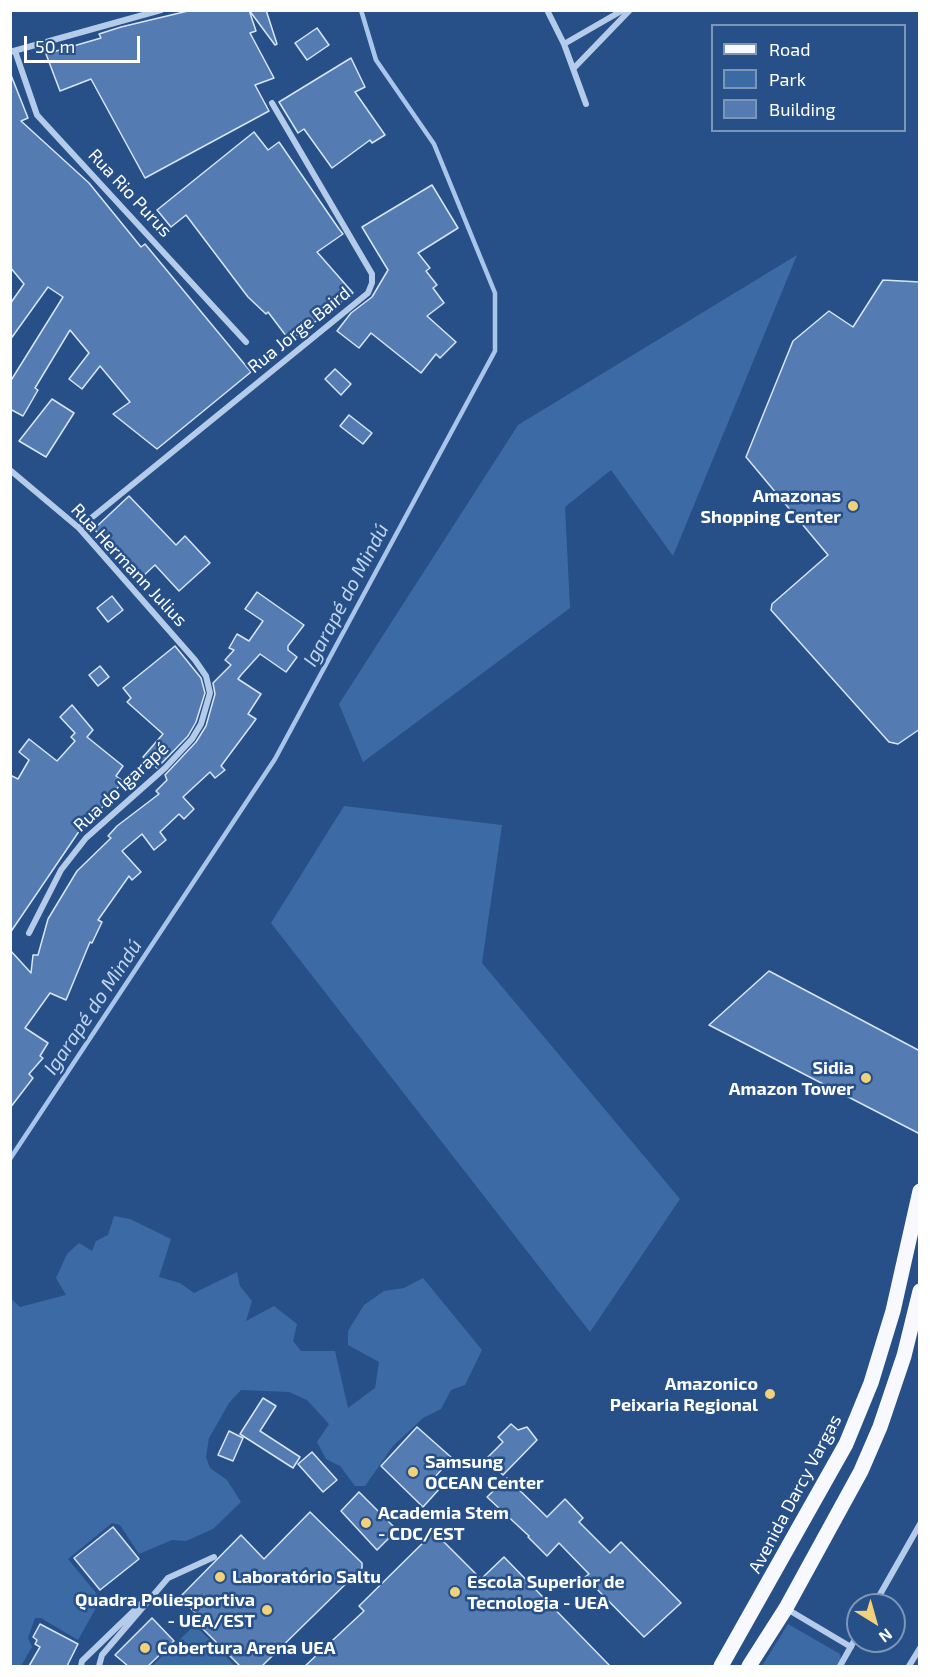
<!DOCTYPE html>
<html>
<head>
<meta charset="utf-8">
<style>
	body { margin:0 }
	#map { position:relative; width:930px; height:1677px; overflow:hidden; background:#275089; font-family:"Exo 2",sans-serif }
	canvas { display:block }
	.frame { position:absolute; inset:0; border:12px solid #fff; pointer-events:none }
	.legend { position:absolute; left:711px; top:24px; width:195px; height:108px; box-sizing:border-box; background:#275089; border:2px solid #7d96b8; margin:0; padding:8px 10px; list-style:none; font-size:18px; color:#fff }
	.legend li { display:flex; align-items:center; gap:12px; height:30px }
	.legend b { width:30px; border:2px solid #7d96b8 }
	.north { position:absolute; left:846px; top:1593px; width:60px; height:60px; box-sizing:border-box; background:#275089; border:2px solid #7d96b8; border-radius:50%; rotate:143deg; font-size:16px; font-weight:700; line-height:24px; text-align:center; color:#fff }
	.north::after { content:''; display:block; margin:auto; width:21px; height:27px; background:#f1d17a; clip-path:polygon(50% 0,100% 100%,50% 72%,0 100%) }
	.scale { position:absolute; left:24px; top:36px; width:116px; height:27px; box-sizing:border-box; border:3px solid #fff; border-top:0; padding-left:8px; font-size:18px; line-height:21px; white-space:nowrap; color:#fff; -webkit-text-stroke:4px #275089; paint-order:stroke }
</style>
</head>
<body>
<div id="map">
<canvas width="930" height="1677"></canvas>
<div class="frame"></div>
<ul class="legend">
<li><b style="height:8px;background:#f7f9fe"></b>Road</li>
<li><b style="height:16px;background:#3c6aa5"></b>Park</li>
<li><b style="height:16px;background:#547cb2"></b>Building</li>
</ul>
<div class="north">N</div>
<div class="scale">50 m</div>
</div>
<script>
const ctx = document.querySelector('canvas').getContext('2d');
ctx.lineJoin = 'round';
function paint(path, color) { ctx.fillStyle = color; ctx.fill(path, 'evenodd'); }
const poly = rows => new Path2D(rows.map(r => 'M' + r).join(''));
function trace(path, color, width, dash) { ctx.strokeStyle = color; ctx.lineWidth = width; ctx.lineCap = dash ? 'butt' : 'round'; ctx.setLineDash(dash || []); ctx.stroke(path); }
function write(font, color, halo, rows, align = 'center') {
  ctx.font = font + ' "Exo 2",sans-serif'; ctx.lineWidth = 5; ctx.setLineDash([]); ctx.textBaseline = 'middle'; ctx.strokeStyle = halo; ctx.fillStyle = color; for (const [text, x, y, turn = 0] of rows) {
    ctx.save(); ctx.translate(x, y); ctx.rotate((+turn || 0) * Math.PI / 180); ctx.textAlign = isNaN(turn) ? turn : align; if (halo) ctx.strokeText(text, 0, 0); ctx.fillText(text, 0, 0); ctx.restore();
  }
}
const green = poly([
	[797,255,673,556,611,470,565,507,570,608,363,762,339,704,518,425],
	[344,806,502,825,482,963,680,1199,590,1332,271,923],
	[114,1216,130,1219,171,1239,159,1277,180,1283,194,1293,237,1272,240,1286,252,1301,246,1321,274,1306,297,1324,293,1341,301,1351,335,1351,348,1408,375,1388,379,1362,348,1345,348,1331,364,1305,384,1291,404,1288,423,1278,482,1350,465,1385,451,1390,441,1409,423,1418,393,1446,365,1486,355,1486,340,1466,326,1459,317,1442,329,1424,307,1400,289,1392,241,1390,229,1403,209,1438,206,1457,210,1468,227,1480,241,1502,213,1529,186,1541,172,1540,139,1554,120,1525,112,1523,68,1559,101,1599,78,1640,41,1618,35,1618,28,1638,32,1647,21,1666,11,1666,10,1298,20,1307,66,1295,56,1278,67,1254,79,1243,92,1251,96,1241,108,1235],
	[788,1624,840,1654,841,1659,837,1666,762,1666],
	[195,1625,235,1666,152,1666]
]);
const stream = poly([
	[10,1159,275,759,495,351,495,293,434,144,376,60,361,10]
]);
const building = poly([
	[192,10,249,10,256,31,250,33,274,78,255,85,269,111,145,178,91,79,60,91,46,54,101,38,99,34,121,27,192,10],
	[249,10,266,10,277,44,275,45,249,10],
	[317,28,329,45,307,60,295,43,317,28],
	[351,58,365,87,355,92,385,135,372,143,370,140,332,168,304,129,298,133,279,102,351,58],
	[11,75,28,118,21,121,89,183,141,247,145,244,251,372,157,449,113,414,130,402,100,366,82,389,69,379,89,353,70,330,35,388,38,390,23,416,10,409,10,382,63,297,48,287,10,340,10,304,24,284,10,267,11,75],
	[254,132,268,150,279,142,339,229,343,234,317,252,353,293,290,341,268,312,266,314,248,297,186,215,171,227,157,210,254,132],
	[432,185,458,228,418,253,430,268,426,271,437,285,433,288,444,303,427,316,456,342,440,358,436,354,421,373,371,333,359,348,337,331,351,313,372,297,388,270,362,227,432,185],
	[883,280,920,282,920,729,898,744,889,742,771,610,772,604,828,555,746,457,793,341,829,311,853,327,883,280],
	[335,369,351,384,341,395,325,379,335,369],
	[52,399,74,413,46,457,19,441,52,399],
	[349,415,372,433,363,444,340,426,349,415],
	[129,496,176,545,185,536,210,563,179,591,155,565,141,578,94,529,129,496],
	[257,592,304,625,288,646,288,650,297,657,286,672,260,654,241,675,238,679,261,694,248,714,256,719,221,766,225,770,215,778,210,772,183,797,194,809,184,819,179,814,160,832,166,840,154,850,142,834,122,851,141,872,132,880,129,876,98,920,102,922,92,943,90,942,66,1000,50,993,25,1028,48,1043,40,1056,43,1058,29,1074,33,1078,10,1108,10,950,31,973,33,955,38,955,48,919,77,871,111,838,108,836,117,826,159,794,156,791,167,780,165,775,196,742,206,726,215,694,213,683,231,665,225,660,234,650,229,648,237,634,249,641,263,621,245,609,257,592],
	[112,596,123,610,108,622,97,608,112,596],
	[175,646,201,678,205,693,196,722,188,736,157,768,143,757,163,734,127,702,131,698,123,688,175,646],
	[100,666,109,677,98,686,89,675,100,666],
	[72,705,93,730,87,737,123,766,116,776,123,781,89,824,86,821,10,933,10,775,18,779,29,760,19,752,29,739,57,761,75,741,71,737,75,733,60,717,72,705],
	[769,971,920,1051,920,1134,709,1025,769,971],
	[263,1398,276,1406,260,1431,300,1457,293,1468,240,1434,263,1398],
	[511,1424,518,1430,527,1427,537,1440,503,1475,486,1459,503,1442,498,1437,511,1424],
	[417,1427,452,1458,434,1478,442,1486,423,1507,381,1466,417,1427],
	[229,1431,243,1438,233,1461,218,1455,229,1431],
	[312,1452,337,1480,323,1492,298,1464,312,1452],
	[507,1478,547,1517,565,1499,583,1518,579,1522,610,1553,621,1542,681,1603,644,1637,585,1577,589,1574,559,1543,547,1556,528,1537,529,1536,487,1497,507,1478],
	[359,1492,397,1530,377,1550,341,1511,359,1492],
	[310,1512,362,1563,362,1568,262,1666,240,1666,199,1625,203,1621,180,1597,241,1535,264,1559,310,1512],
	[113,1527,139,1559,100,1590,74,1558,113,1527],
	[434,1532,481,1579,504,1557,610,1666,305,1666,364,1611,359,1606,434,1532],
	[152,1618,174,1641,148,1666,128,1666,115,1655,152,1618],
	[40,1624,78,1644,67,1666,29,1666,40,1647,35,1644,37,1640,33,1637,40,1624]
]);
const street = poly([
	[547,10,564,44,586,104],
	[564,44,623,10],
	[15,51,37,115,246,342],
	[10,52,161,10],
	[574,68,630,10],
	[10,470,79,528,195,660,206,676,210,693,201,724,192,739,165,768,86,838,61,870,29,933],
	[79,528,368,293,372,283,372,274,272,103],
	[874,1605,920,1524],
	[787,1609,851,1647],
	[81,1666,82,1661,142,1603],
	[99,1666,102,1655,168,1578,214,1557],
	[840,1666,858,1634],
	[909,1666,920,1648]
]);
const primary = poly([
	[721,1666,846,1444,871,1383,893,1311,920,1191],
	[749,1666,786,1608,861,1471,880,1427,904,1356,920,1291]
]);
const markers = [
	[853,506,6,"#f1d17a"],
	[866,1078,6,"#f1d17a"],
	[770,1394,6,"#f1d17a"],
	[413,1472,6,"#f1d17a"],
	[366,1523,6,"#f1d17a"],
	[220,1577,6,"#f1d17a"],
	[455,1592,6,"#f1d17a"],
	[267,1610,6,"#f1d17a"],
	[145,1648,6,"#f1d17a"]
];
const streetNames = [
	["Rua Rio Purus",130,193,47],
	["Rua Jorge Baird",299,330,-39],
	["Rua Hermann Julius",129,565,47],
	["Rua do Igarapé",121,787,-43],
	["Avenida Darcy Vargas",795,1494,-62]
];
const poiNames = [
	["Amazonas",841,496,"right"],
	["Shopping Center",841,517,"right"],
	["Sidia",854,1068,"right"],
	["Amazon Tower",854,1089,"right"],
	["Amazonico",758,1384,"right"],
	["Peixaria Regional",758,1405,"right"],
	["Samsung",425,1462],
	["OCEAN Center",425,1483],
	["Academia Stem",378,1513],
	["- CDC/EST",378,1534],
	["Laboratório Saltu",232,1577],
	["Escola Superior de",467,1582],
	["Tecnologia - UEA",467,1603],
	["Quadra Poliesportiva",255,1600,"right"],
	["- UEA/EST",255,1621,"right"],
	["Cobertura Arena UEA",157,1648]
];
const waterNames = [
	["Igarapé do Mindú",346,595,-62],
	["Igarapé do Mindú",93,1007,-56]
];
paint(green, '#3c6aa5');
trace(stream, '#a9c5e9', 4.5);
paint(building, '#547cb2');
trace(building, '#d8e5f7', 1.5);
trace(street, '#b4cbe9', 6);
trace(primary, '#f7f9fe', 15);
for (const [x, y, r, color] of markers) { const dot = new Path2D(); dot.arc(x, y, r, 0, 2 * Math.PI); ctx.fillStyle = color; ctx.fill(dot); trace(dot, '#275089', 2); }
write('18px', '#fff', '#275089', streetNames);
write('bold 18px', '#fff', '#275089', poiNames, 'left');
write('italic 20px', '#c0d5f0', '#275089', waterNames);
</script>
</body>
</html>
